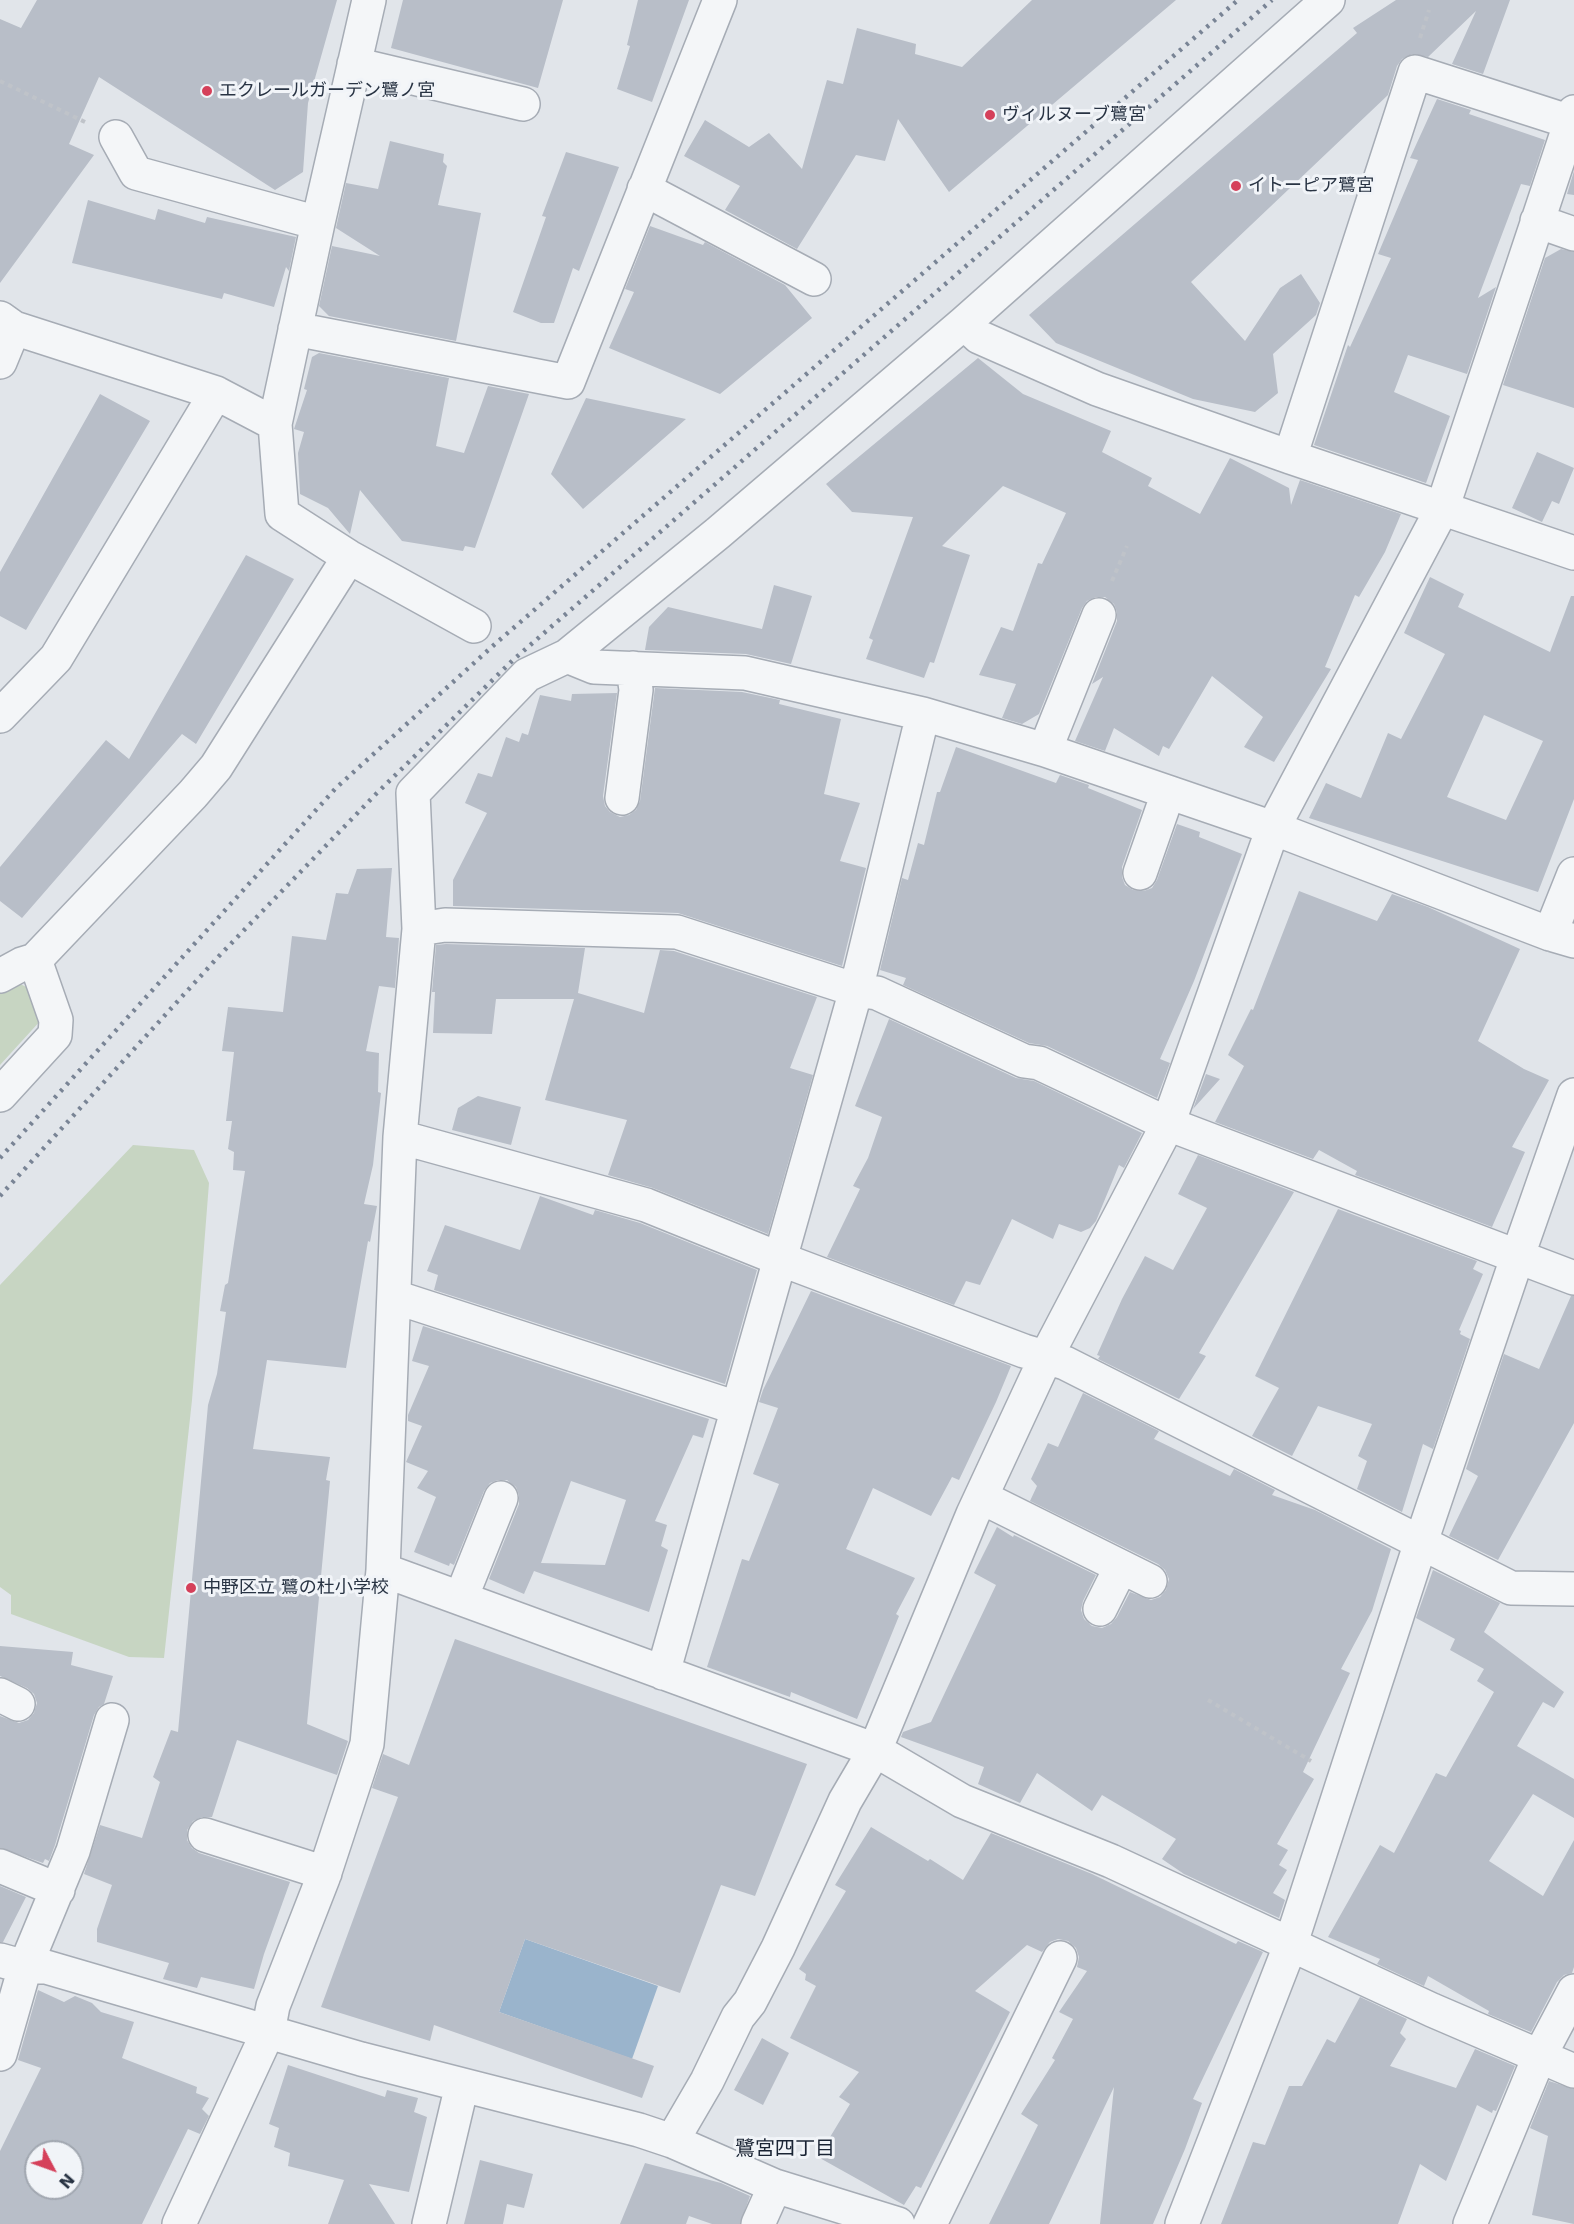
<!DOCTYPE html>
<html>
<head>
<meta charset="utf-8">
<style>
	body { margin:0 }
	#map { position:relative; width:1574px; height:2224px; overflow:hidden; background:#e1e5ea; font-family:"DejaVu Sans",sans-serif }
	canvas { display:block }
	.north { position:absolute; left:24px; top:2140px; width:60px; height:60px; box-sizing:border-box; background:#f1f4f8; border:2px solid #a1a7b0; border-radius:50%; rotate:131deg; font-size:16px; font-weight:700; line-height:24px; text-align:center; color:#283343 }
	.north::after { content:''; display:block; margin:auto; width:21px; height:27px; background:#d5405a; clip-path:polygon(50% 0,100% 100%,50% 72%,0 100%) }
</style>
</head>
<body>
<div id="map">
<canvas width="1574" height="2224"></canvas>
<div class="north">N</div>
</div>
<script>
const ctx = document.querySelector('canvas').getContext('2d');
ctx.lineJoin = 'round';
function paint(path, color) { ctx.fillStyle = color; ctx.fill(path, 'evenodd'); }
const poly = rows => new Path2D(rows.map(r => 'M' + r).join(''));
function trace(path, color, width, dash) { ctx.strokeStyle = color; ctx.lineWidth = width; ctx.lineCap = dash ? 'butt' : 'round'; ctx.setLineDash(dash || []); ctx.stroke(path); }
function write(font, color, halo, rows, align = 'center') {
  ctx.font = font + ' "DejaVu Sans","Noto Sans JP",sans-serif'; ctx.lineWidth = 6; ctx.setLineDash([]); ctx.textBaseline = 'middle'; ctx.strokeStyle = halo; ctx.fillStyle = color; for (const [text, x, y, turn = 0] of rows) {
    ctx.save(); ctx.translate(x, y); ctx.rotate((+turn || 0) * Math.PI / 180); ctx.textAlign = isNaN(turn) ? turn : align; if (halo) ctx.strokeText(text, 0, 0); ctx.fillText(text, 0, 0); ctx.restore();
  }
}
const green = poly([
	[20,984,33,990,42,1019,0,1065,0,994],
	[133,1145,194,1150,209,1183,192,1400,164,1658,129,1657,11,1614,11,1595,0,1587,0,1285]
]);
const water = poly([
	[525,1939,658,1986,632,2059,499,2012]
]);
const building = poly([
	[37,0,337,0,308,103,303,172,275,190,99,77,69,144,94,155,0,283,0,19,21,28],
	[403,0,563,0,538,88,391,48],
	[638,0,689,0,652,102,617,89,630,46,627,45],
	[1032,0,1176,0,949,192,898,119,885,161,856,155,797,249,725,210,740,186,684,156,705,120,749,147,769,133,802,169,827,80,843,84,857,28,916,44,915,54,962,67],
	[1396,0,1510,0,1483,74,1452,64,1476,11,1428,57,1412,54,1402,59,1397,66,1388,95,1191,282,1245,341,1280,288,1301,274,1320,303,1316,315,1273,354,1278,393,1255,412,1193,399,1056,343,1029,315,1357,33,1353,28],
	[1437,99,1471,110,1469,114,1545,140,1530,186,1521,184,1478,298,1496,287,1467,374,1408,355,1394,392,1450,416,1426,483,1314,445,1348,345,1350,347,1391,258,1378,254,1418,160,1410,158],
	[390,141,444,154,443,162,447,166,438,205,481,213,456,341,329,316,319,306,332,246,380,256,336,228,346,183,378,189],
	[566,152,619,167,579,271,573,268,554,323,541,323,513,312,546,217,542,216],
	[1574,171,1574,195,1567,194],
	[88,200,155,220,158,209,205,223,207,217,296,237,289,271,286,267,274,307,224,293,222,299,72,263],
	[650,226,703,245,705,242,785,285,812,318,720,394,609,348,634,292,625,289],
	[1561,249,1574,252,1574,408,1503,385,1545,258],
	[319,353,449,378,436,446,464,453,488,386,529,394,475,548,465,546,463,551,402,541,360,490,350,534,328,508,300,494,298,453,304,432,294,429,307,390,304,389,312,357],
	[978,358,1023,394,1111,431,1102,452,1152,478,1148,486,1200,514,1230,458,1289,488,1291,505,1300,480,1401,514,1385,552,1359,597,1355,595,1325,667,1331,669,1274,762,1244,747,1263,717,1212,676,1169,749,1163,746,1159,756,1114,728,1105,751,1075,741,1103,677,1092,684,1117,621,1117,612,1114,604,1105,597,1096,597,1087,601,1082,608,1039,714,1022,724,1002,718,1016,684,979,675,1001,627,1013,631,1038,563,1042,564,1066,513,1003,486,942,546,970,555,934,663,930,662,924,678,866,659,873,640,869,638,913,517,852,512,826,484],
	[100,394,150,421,26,630,0,616,0,572],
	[586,398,686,419,583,509,551,474],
	[1537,452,1574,468,1559,504,1552,501,1542,522,1512,508],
	[246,555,294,579,196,744,182,734,22,918,0,901,0,867,106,740,129,759],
	[1430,577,1464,594,1458,607,1550,652,1571,596,1574,596,1574,799,1538,892,1309,818,1326,783,1361,798,1388,733,1401,739,1445,654,1404,633],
	[1484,715,1543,741,1506,820,1447,797],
	[774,585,812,596,791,664,746,654,645,650,649,627,668,607,762,629],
	[655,688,742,692,780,700,779,704,841,719,824,794,860,803,840,861,866,868,842,966,678,913,453,906,453,880,487,813,465,803,478,773,492,777,506,737,519,742,522,733,528,735,540,695,571,701,572,694,617,693,603,796,605,806,610,812,620,817,629,815,636,810,640,801],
	[956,747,1056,783,1060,775,1089,785,1088,788,1142,810,1122,867,1122,877,1125,885,1133,890,1144,891,1152,888,1157,880,1177,824,1200,832,1199,837,1242,854,1194,981,1160,1059,1170,1063,1157,1098,1047,1046,1029,1043,903,985,906,978,880,970,902,878,908,880,918,843,924,845,937,792,940,792],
	[392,868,386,937,399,938,395,988,379,986,366,1051,379,1053,378,1092,381,1093,373,1165,364,1204,377,1206,370,1242,368,1241,346,1368,267,1360,253,1449,330,1457,326,1480,330,1481,307,1724,348,1741,337,1775,237,1740,212,1817,202,1817,193,1821,187,1830,187,1840,192,1848,199,1853,290,1882,264,1954,254,1989,201,1977,197,1988,163,1979,169,1963,97,1942,97,1929,112,1885,84,1874,100,1825,142,1838,160,1782,153,1777,171,1730,178,1732,208,1405,217,1374,226,1312,220,1311,225,1285,228,1283,245,1171,233,1170,234,1152,228,1149,232,1121,226,1121,234,1052,222,1051,228,1007,283,1012,292,936,326,940,336,893,348,894,357,869],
	[1299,891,1377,921,1392,894,1428,907,1520,949,1478,1041,1524,1069,1549,1080,1512,1147,1525,1152,1492,1227,1355,1175,1357,1171,1319,1150,1313,1159,1215,1122,1244,1066,1228,1055,1251,1009,1253,1010],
	[446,944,585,948,578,993,644,1013,660,950,674,951,817,997,790,1068,813,1075,768,1234,653,1188,608,1175,627,1120,545,1100,574,999,496,999,492,1034,433,1033,435,992,432,992,436,945],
	[889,1019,1016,1078,1034,1081,1142,1133,1124,1168,1119,1165,1096,1221,1090,1228,1081,1232,1059,1224,1053,1239,1012,1219,980,1285,966,1281,954,1305,827,1257,860,1189,853,1186,868,1158,882,1117,855,1106],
	[1206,1074,1220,1079,1193,1109],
	[478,1096,521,1107,511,1145,452,1130,458,1108],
	[1198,1155,1294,1192,1199,1353,1206,1356,1179,1399,1098,1359,1100,1356,1097,1355,1122,1299,1145,1256,1173,1270,1207,1208,1178,1194],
	[540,1196,593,1215,595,1210,640,1223,757,1270,725,1384,434,1290,438,1275,427,1271,445,1225,520,1250],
	[1338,1209,1477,1261,1473,1269,1483,1274,1459,1330,1461,1331,1460,1334,1470,1339,1433,1449,1423,1444,1402,1512,1357,1489,1367,1461,1358,1456,1372,1424,1318,1406,1292,1456,1252,1436,1279,1388,1255,1376],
	[811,1291,1011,1366,996,1402,959,1480,952,1477,931,1516,873,1488,846,1549,915,1578,896,1614,899,1616,857,1719,791,1692,790,1697,707,1667,742,1559,749,1561,779,1484,753,1474,778,1408,759,1402,763,1390],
	[1571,1296,1574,1296,1574,1423,1498,1560,1449,1536,1478,1476,1466,1469,1504,1354,1539,1369],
	[423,1326,709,1419,703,1438,693,1435,655,1521,667,1525,661,1546,668,1550,649,1612,534,1571,524,1594,489,1579,519,1504,519,1495,516,1487,507,1480,498,1480,490,1483,484,1491,454,1565,450,1563,449,1566,414,1552,436,1497,417,1488,428,1471,406,1462,422,1426,408,1421,408,1415,429,1366,412,1361],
	[571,1481,626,1500,605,1565,541,1563],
	[1083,1393,1159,1431,1154,1439,1230,1476,1234,1469,1275,1490,1272,1495,1315,1510,1391,1549,1372,1611,1341,1669,1350,1673,1303,1772,1314,1779,1277,1844,1288,1850,1279,1865,1287,1870,1273,1893,1285,1900,1279,1918,1184,1874,1162,1859,1176,1839,1102,1795,1092,1811,1037,1773,1020,1803,978,1784,984,1767,901,1737,903,1732,931,1722,996,1585,974,1573,997,1527,1013,1537,1014,1535,1096,1575,1083,1601,1081,1610,1084,1619,1092,1626,1102,1628,1111,1624,1117,1617,1130,1592,1151,1600,1160,1597,1166,1590,1169,1579,1165,1570,1158,1564,1030,1501,1037,1486,1031,1479,1048,1443,1058,1447],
	[1433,1570,1500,1603,1484,1632,1564,1692,1554,1708,1543,1702,1517,1746,1574,1779,1574,1818,1533,1794,1489,1861,1543,1896,1574,1840,1574,1967,1572,1973,1564,1975,1557,1982,1531,2032,1488,2014,1489,2011,1428,1976,1424,1986,1377,1964,1380,1959,1328,1937,1380,1845,1394,1853,1436,1773,1446,1777,1494,1692,1477,1681,1484,1669,1450,1650,1455,1639,1416,1618],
	[455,1639,807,1764,755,1896,721,1885,680,1993,525,1939,499,2012,654,2066,642,2098,434,2025,430,2041,321,2007,398,1797,372,1788,383,1754,409,1765],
	[0,1646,73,1652,71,1665,113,1676,104,1704,99,1707,94,1715,55,1845,49,1861,45,1859,43,1863,0,1848,0,1716,19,1723,28,1720,34,1713,37,1703,34,1694,27,1688,0,1676],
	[871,1827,928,1861,930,1859,963,1880,991,1833,1092,1874,1236,1944,1238,1941,1263,1952,1193,2099,1202,2103,1185,2149,1153,2224,1100,2224,1114,2087,1049,2224,989,2224,1038,2125,1021,2114,1055,2060,1052,2058,1073,2019,1059,2012,1087,1971,1077,1967,1079,1957,1076,1948,1068,1941,1058,1939,1050,1942,1042,1952,1027,1945,975,1991,1010,2012,921,2188,916,2186,904,2205,818,2157,850,2104,839,2097,859,2072,790,2038,816,1986,805,1980,806,1974,799,1969,846,1891,835,1885],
	[0,1886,26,1897,3,1942,0,1942],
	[38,1990,64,2002,75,1996,92,2003,101,2012,134,2022,122,2058,197,2087,196,2093,209,2098,202,2109,209,2116,200,2134,188,2129,142,2224,0,2224,0,2151,41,2068,18,2060],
	[36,2152,72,2152,72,2188,36,2188],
	[1360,1997,1407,2019,1400,2033,1406,2039,1390,2066,1456,2088,1475,2049,1515,2066,1496,2111,1493,2110,1492,2113,1477,2105,1446,2181,1420,2164,1398,2224,1221,2224,1253,2142,1265,2145,1289,2086,1302,2086,1327,2039,1335,2043],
	[762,2038,789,2053,763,2105,734,2090],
	[288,2065,385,2097,387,2090,418,2098,414,2112,427,2117,409,2192,369,2184,395,2224,328,2224,344,2180,288,2166,290,2153,274,2147,279,2128,269,2124],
	[1549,2081,1574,2089,1574,2224,1532,2215,1548,2136,1530,2128],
	[480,2160,533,2174,524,2208,507,2204,503,2224,464,2224],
	[645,2163,721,2183,750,2196,740,2224,712,2224,689,2216,686,2224,620,2224]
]);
const path = poly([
	[1420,38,1429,10],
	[0,81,85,122],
	[1112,581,1127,546],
	[1208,1700,1311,1761]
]);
const minor = poly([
	[369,0,318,223,275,424,282,514,349,557,474,626],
	[354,64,523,104],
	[116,137,136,173,318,223],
	[644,189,814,279],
	[1537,221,1574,234],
	[0,318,14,328,216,393,275,424],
	[964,323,979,337,1097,389,1290,457,1574,553],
	[295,329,568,382,720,0],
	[0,362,14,328],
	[1290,457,1415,72,1574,123],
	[567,656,594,667,745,673,923,714,1045,750,1273,828,1550,934,1574,941],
	[0,716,56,658,216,393],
	[1045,750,1099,615],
	[622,798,636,690,633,668],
	[1140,873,1168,793],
	[419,929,445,925,677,932,856,990,877,993,1024,1061,1039,1063,1168,1124,1574,1278],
	[1550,934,1574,874],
	[0,976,22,964,35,960,193,794,216,767,349,557],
	[0,1095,55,1035,56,1020,35,960],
	[400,1137,646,1205,780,1259,1024,1351,1065,1363,1511,1588,1574,1589],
	[395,1297,737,1408],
	[981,1497,1150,1581],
	[383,1570,875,1750,962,1801,1111,1861,1432,2010,1574,2071],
	[461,1598,501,1498],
	[1100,1609,1121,1567],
	[663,1673,856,990,923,714],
	[0,1695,18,1704],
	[205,1835,325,1873],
	[0,1866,58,1890],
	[0,1960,25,1967,46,1967,361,2059,639,2130,672,2141,775,2186,898,2224],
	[0,2054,25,1967,73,1851,112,1720],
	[672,2141,707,2081,738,2017,750,2002,778,1948,845,1801,875,1750,973,1514,1046,1357,1168,1124,1273,828,1442,509,1574,112],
	[179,2224,268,2032,273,2006,323,1878,367,1744,383,1570,400,1137,419,929,413,793,527,675,567,656,718,533,964,323,1328,0],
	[429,2224,462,2085],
	[758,2224,775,2186],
	[930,2224,1060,1958],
	[1182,2224,1290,1946,1421,1542,1517,1258,1574,1095],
	[1470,2224,1539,2057,1574,1991]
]);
const rail = poly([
	[0,1158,336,788,495,644,1238,0],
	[0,1196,219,956,375,795,513,660,1272,0]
]);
const markers = [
	[207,91,6,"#d5405a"],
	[990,115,6,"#d5405a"],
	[1236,186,6,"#d5405a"],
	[191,1588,6,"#d5405a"]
];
const poiNames = [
	["エクレールガーデン鷺ノ宮",219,91],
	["ヴィルヌーブ鷺宮",1002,115],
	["イトーピア鷺宮",1248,186],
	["中野区立 鷺の杜小学校",203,1588]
];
const neighbourhoodNames = [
	["鷺宮四丁目",785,2150]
];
paint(green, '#c7d5c2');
paint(water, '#9ab4cc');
paint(building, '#b8bec8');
trace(minor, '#a6acb5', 36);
trace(path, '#bfc3c9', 4, [4.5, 4.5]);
trace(minor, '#f4f6f8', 33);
trace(rail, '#798495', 4.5, [3, 6]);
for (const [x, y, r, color] of markers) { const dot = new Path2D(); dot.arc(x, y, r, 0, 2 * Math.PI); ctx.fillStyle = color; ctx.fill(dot); trace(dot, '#f1f4f8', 2); }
write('18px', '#283343', '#f1f4f8', poiNames, 'left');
write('20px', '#1a2434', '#f1f4f8', neighbourhoodNames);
</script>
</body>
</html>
